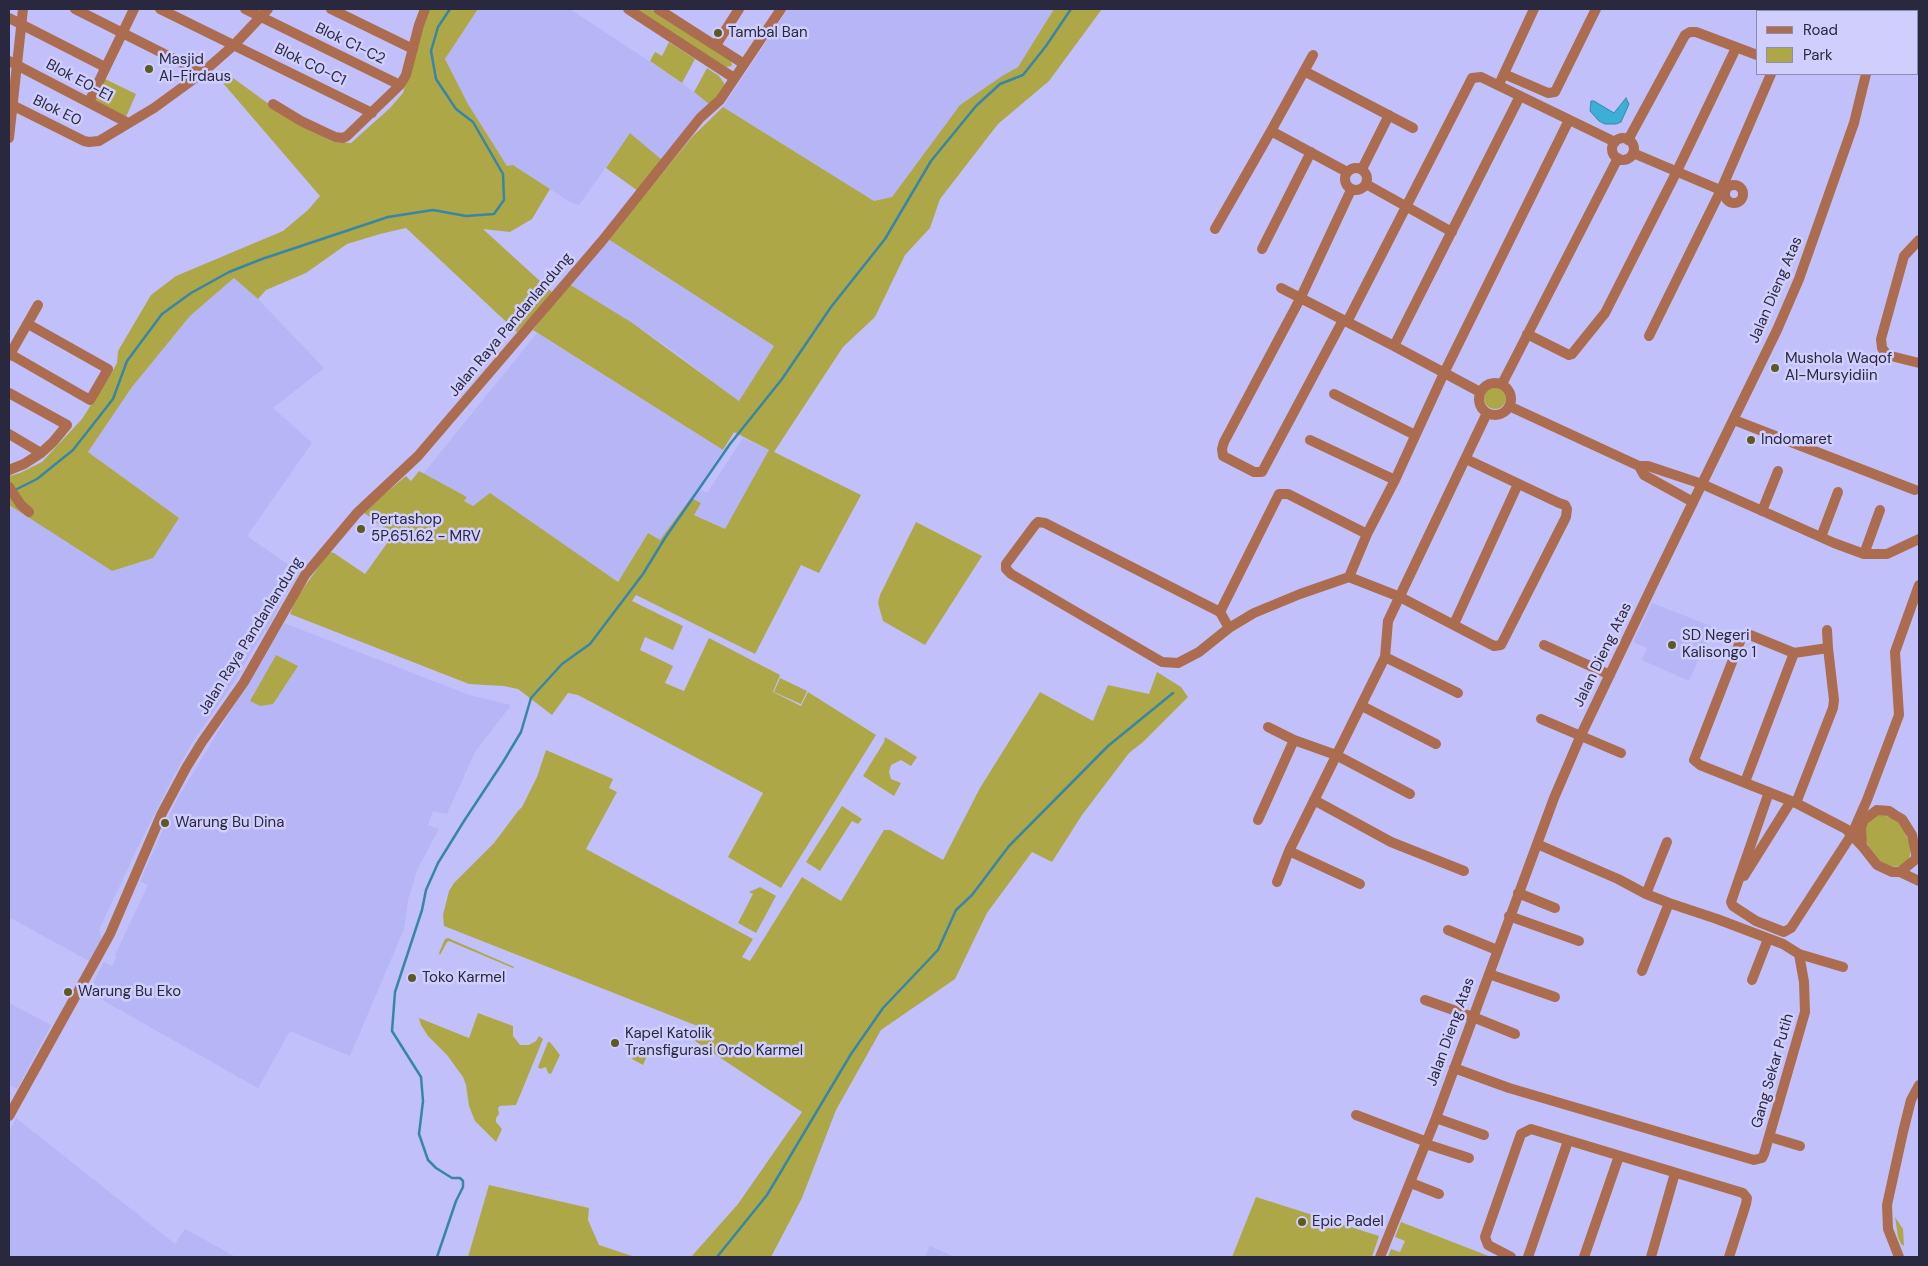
<!DOCTYPE html>
<html>
<head>
<meta charset="utf-8">
<style>
	body { margin:0 }
	#map { position:relative; width:1928px; height:1266px; overflow:hidden; background:#c1c0fa; font-family:"DM Sans",sans-serif }
	canvas { display:block }
	.frame { position:absolute; inset:0; border:10px solid #29283e; pointer-events:none }
	.legend { position:absolute; left:1756px; top:10px; width:162px; height:65px; box-sizing:border-box; background:#cfcefd; border:1px solid #8d8cb1; margin:0; padding:6px 9px; list-style:none; font-size:15px; color:#29283e }
	.legend li { display:flex; align-items:center; gap:10px; height:25px }
	.legend b { width:25px; border:1px solid #8d8cb1 }
</style>
</head>
<body>
<div id="map">
<canvas width="1928" height="1266"></canvas>
<div class="frame"></div>
<ul class="legend">
<li><b style="height:6px;background:#ab6c4f"></b>Road</li>
<li><b style="height:14px;background:#aea748"></b>Park</li>
</ul>
</div>
<script>
const ctx = document.querySelector('canvas').getContext('2d');
ctx.lineJoin = 'round';
function paint(path, color) { ctx.fillStyle = color; ctx.fill(path, 'evenodd'); }
const poly = rows => new Path2D(rows.map(r => 'M' + r).join(''));
function trace(path, color, width, dash) { ctx.strokeStyle = color; ctx.lineWidth = width; ctx.lineCap = dash ? 'butt' : 'round'; ctx.setLineDash(dash || []); ctx.stroke(path); }
function write(font, color, halo, rows, align = 'center') {
  ctx.font = font + ' "DM Sans",sans-serif'; ctx.lineWidth = 5; ctx.setLineDash([]); ctx.textBaseline = 'middle'; ctx.strokeStyle = halo; ctx.fillStyle = color; for (const [text, x, y, turn = 0] of rows) {
    ctx.save(); ctx.translate(x, y); ctx.rotate((+turn || 0) * Math.PI / 180); ctx.textAlign = isNaN(turn) ? turn : align; if (halo) ctx.strokeText(text, 0, 0); ctx.fillText(text, 0, 0); ctx.restore();
  }
}
const built = poly([
	[478,9,570,9,682,83,709,104,662,160,630,133,579,205,570,202,513,165,507,166,468,104,445,59],
	[788,9,1054,9,1018,67,1002,76,960,105,892,197,874,201,723,107],
	[608,239,774,346,739,401,665,345,631,322,569,284],
	[234,278,258,299,324,368,273,408,312,443,247,536,300,573,283,598,267,630,265,630,234,682,192,743,172,779,136,851,99,930,102,939,89,961,9,917,9,505,112,571,179,518,88,452,132,387,190,316],
	[537,333,723,450,698,488,707,493,743,438,861,495,755,544,693,514,701,503,660,541,647,534,618,582,490,494,473,506,464,501,467,497,423,474],
	[1652,603,1713,627,1689,681,1642,660,1647,648,1633,642],
	[284,623,469,695,511,705,475,752,447,814,433,811,428,825,439,829,418,868,408,900,404,929,350,1056,290,1031,258,1088,88,992,104,962,112,966,117,956,115,955,148,885,140,881,176,801],
	[9,1003,51,1025,17,1089,9,1085],
	[16,1118,175,1244,185,1229,236,1257,9,1257,9,1132],
	[930,1246,955,1257,925,1257]
]);
const green = poly([
	[428,9,478,9,445,59,468,104,507,166,513,165,550,189,532,219,510,232,483,229,553,293,517,332,406,228,380,234,347,244,306,273,266,290,258,299,234,278,190,316,132,387,88,452,179,518,153,558,112,571,9,505,9,476,20,473,42,462,82,419,112,372,117,363,118,351,151,295,176,276,283,231,308,210,320,196,216,75,222,70,291,120,333,142,351,143,390,108,403,93],
	[636,9,650,9,731,61,732,66,726,67],
	[1054,9,1102,9,1049,81,998,124,940,199,930,228,905,255,875,317,843,347,774,452,861,495,819,573,801,565,755,654,636,595,632,601,683,626,673,650,645,637,640,650,673,666,665,683,684,691,709,638,780,675,773,692,801,706,808,692,876,735,781,888,728,857,763,793,578,695,568,693,552,715,518,689,504,686,469,684,290,614,295,600,329,552,334,553,365,574,393,535,363,512,406,476,411,481,419,471,467,497,464,501,473,506,490,493,618,582,648,533,660,540,691,498,701,503,694,515,725,529,769,450,734,432,723,450,533,330,569,284,631,322,739,401,774,346,608,239,693,136,723,107,874,201,892,197,960,105,1002,76,1018,67],
	[669,42,695,59,682,83,650,61,655,52,662,56],
	[707,68,719,76,724,83,724,87,714,100,709,104,694,92],
	[105,79,136,94,126,117,94,101],
	[630,133,662,160,638,191,606,168],
	'1484 398a11 11 0 1 1 22 0a11 11 0 1 1-22 0Z',
	[916,522,982,556,925,645,883,621,878,603,880,595],
	[276,655,298,666,273,704,260,706,250,701],
	[1157,672,1181,687,1188,697,1143,742,1129,753,1082,815,1052,862,1032,852,987,913,955,979,881,1030,836,1110,802,1198,771,1257,691,1257,738,1204,802,1112,692,1039,700,1027,444,926,443,915,449,891,454,883,494,843,518,811,522,807,537,777,546,750,613,779,609,788,617,792,586,849,753,939,742,957,750,961,802,877,841,901,884,830,890,830,943,860,980,788,1040,692,1093,721,1108,685,1149,694],
	[780,678,807,691,801,704,774,692],
	[885,737,917,757,911,766,901,760,891,765,889,772,891,779,901,783,894,796,863,776,884,742],
	[842,806,862,819,858,824,852,821,820,871,806,862],
	[1875,815,1883,815,1889,817,1897,821,1903,828,1911,847,1909,861,1903,866,1892,867,1880,861,1870,849,1866,841,1865,827],
	[760,887,776,896,756,933,738,923,753,894,749,892],
	[448,938,512,966,514,967,513,968,449,941,447,942,440,955,439,953,445,939],
	[478,1013,513,1026,513,1036,520,1045,529,1045,536,1041,539,1036,543,1039,516,1105,500,1106,498,1108,499,1114,496,1118,496,1122,502,1129,496,1142,475,1121,469,1106,466,1085,463,1077,447,1055,428,1036,421,1025,419,1018,469,1038],
	[548,1042,550,1042,560,1055,551,1074,548,1073,546,1067,540,1069,538,1067],
	[638,1046,649,1051,643,1065,632,1059],
	[489,1185,589,1208,588,1220,599,1245,635,1257,468,1257],
	[1256,1197,1379,1236,1372,1257,1232,1257],
	[1895,1217,1903,1229,1904,1246,1901,1244,1898,1237],
	[1401,1222,1468,1248,1491,1257,1388,1257,1391,1249,1400,1252,1405,1241,1395,1237]
]);
const water = poly([
	[1626,98,1629,104,1621,122,1616,124,1605,124,1599,121,1590,111,1591,101,1594,101,1614,113,1626,98]
]);
const stream = poly([
	[15,490,37,479,73,450,113,399,127,361,162,314,191,293,229,272,262,259,388,217,433,210,466,216,494,214,504,200,503,174,473,122,456,109,436,79,431,51,438,27,450,9],
	[437,1257,456,1201,463,1187,463,1181,460,1178,452,1178,436,1168,428,1160,419,1134,423,1101,421,1077,392,1031,395,992,422,910,426,890,438,863,464,821,503,762,521,732,531,698,562,664,590,644,643,574,665,538,730,444,782,379,831,307,885,239,931,161,976,106,1000,84,1023,75,1046,46,1071,9],
	[717,1257,767,1195,851,1054,883,1008,938,950,956,910,972,895,1009,846,1108,746,1173,693]
]);
const minor = poly([
	[75,9,202,73],
	[160,9,372,113],
	[245,9,400,85],
	[331,9,413,49],
	[628,9,734,78],
	[658,9,744,64],
	[1793,11,1794,9],
	[1880,11,1880,9],
	[9,18,105,67],
	[716,45,739,9],
	[9,61,128,123],
	[1304,71,1413,128],
	[1504,74,1548,93,1555,92,1596,9],
	[1501,80,1534,9],
	[89,102,134,9],
	[273,104,301,121,335,137,343,138,347,136,400,85,406,75,419,25,425,9],
	[12,105,84,141,89,142,99,141,154,108,202,73,234,45,268,9],
	[1271,131,1347,172],
	[9,138,23,9],
	'1612 149a11 11 0 1 1 22 0a11 11 0 1 1-22 0Z',
	[1628,140,1685,35,1690,32,1696,32,1757,55],
	[1633,153,1725,192],
	'1345 179a11 11 0 1 1 22 0a11 11 0 1 1-22 0Z',
	[1362,169,1389,115],
	[1366,184,1452,232],
	'1725 194a9 9 0 1 1 18 0a9 9 0 1 1-18 0Z',
	[1215,229,1271,131,1313,55],
	[1919,240,1904,256,1881,339,1882,348,1887,355,1919,363],
	[1262,249,1311,152],
	[1281,288,1394,346],
	[1343,320,1262,472,1254,472,1223,456,1222,449,1224,442,1300,299,1351,190],
	[1347,322,1472,78,1481,77,1615,142],
	[1527,334,1569,355,1572,354,1605,313,1677,171,1736,48],
	[1649,336,1721,190,1771,74],
	[10,354,90,400,108,369,28,324],
	[9,356,38,305],
	'1479 399a16 16 0 1 1 32 0a16 16 0 1 1-32 0Z',
	[1502,384,1618,158],
	[1480,392,1394,346,1520,96],
	[9,393,67,425,53,442,41,453,9,434],
	[1334,394,1415,435],
	[1509,406,1639,466,1648,466,1702,484,1834,543,1864,554,1887,554,1919,539],
	[1734,420,1915,490],
	[1310,440,1395,480,1444,373,1569,120],
	[1639,466,1644,475,1693,502],
	[9,470,24,464,41,453],
	[9,487,21,505,29,512],
	[1762,511,1778,471],
	[1821,537,1838,492],
	[1864,554,1880,510],
	[1349,577,1400,597,1494,646,1501,645,1566,517,1567,509,1565,505,1559,503,1466,459],
	[1220,612,1279,494,1288,494,1367,534],
	[1454,624,1518,484],
	[1229,628,1220,612,1045,523,1038,522,1035,525,1006,564,1006,569,1011,574,1162,662,1178,663,1199,652,1229,628,1254,613,1300,594,1349,577,1367,534,1395,480],
	[1827,630,1828,648],
	[1544,645,1610,675],
	[1385,657,1458,693],
	[1362,706,1436,744],
	[1541,719,1621,753],
	[1268,727,1294,740,1336,755,1410,794],
	[1745,782,1794,653],
	[1769,792,1731,902,1733,906,1756,921,1784,932,1791,928,1852,834,1867,800,1899,715,1895,652,1919,585],
	[1314,800,1391,842,1464,871],
	[1796,803,1833,708,1834,700,1828,648,1794,653,1750,635,1745,635,1741,639,1694,760,1700,765,1796,803,1846,829,1862,846],
	[1877,810,1889,811,1895,815,1902,819,1912,835,1916,854,1916,859,1900,872,1892,872,1877,865,1862,846,1861,827,1864,820,1877,810],
	[1258,820,1294,740],
	[1289,851,1360,884],
	[1900,872,1919,881],
	[1744,876,1791,801],
	[1277,882,1289,851,1385,657,1388,621,1487,413],
	[1518,893,1555,908],
	[1646,894,1667,842],
	[1509,916,1579,941],
	[1448,930,1497,950],
	[1799,954,1843,967],
	[1642,971,1669,903],
	[1489,974,1555,997],
	[1752,980,1768,939],
	[1425,1000,1473,1017,1515,1034],
	[1454,1068,1509,1088,1754,1160,1762,1158,1764,1154,1805,1012,1804,982,1799,954,1783,944,1717,919,1669,903,1646,894,1618,879,1537,844],
	[1356,1115,1427,1142],
	[9,1116,110,934,162,813,186,768,202,742,244,682,305,575,357,513,418,456,602,241,700,118,720,100,781,9],
	[1436,1118,1484,1135],
	[1770,1137,1800,1146],
	[1426,1144,1469,1158],
	[1411,1183,1439,1194],
	[1380,1257,1436,1118,1554,798,1581,735,1656,578,1777,330,1799,279,1854,123,1866,74],
	[1511,1257,1488,1245,1485,1237,1521,1134,1531,1129,1743,1193,1747,1198,1746,1204,1729,1257],
	[1528,1257,1568,1141],
	[1584,1257,1619,1156],
	[1651,1257,1675,1173],
	[1899,1257,1888,1229,1887,1205,1903,1132,1911,1100,1919,1085]
]);
const markers = [
	[718,33,5,"#5c5925"],
	[149,69,5,"#5c5925"],
	[1775,368,5,"#5c5925"],
	[1751,440,5,"#5c5925"],
	[361,529,5,"#5c5925"],
	[1672,645,5,"#5c5925"],
	[165,823,5,"#5c5925"],
	[412,978,5,"#5c5925"],
	[68,992,5,"#5c5925"],
	[615,1043,5,"#5c5925"],
	[1302,1222,5,"#5c5925"]
];
const poiNames = [
	["Tambal Ban",728,33],
	["Masjid",159,60],
	["Al-Firdaus",159,77],
	["Mushola Waqof",1785,359],
	["Al-Mursyidiin",1785,376],
	["Indomaret",1761,440],
	["Pertashop",371,520],
	["5P.651.62 - MRV",371,537],
	["SD Negeri",1682,636],
	["Kalisongo 1",1682,653],
	["Warung Bu Dina",175,823],
	["Toko Karmel",422,978],
	["Warung Bu Eko",78,992],
	["Kapel Katolik",625,1034],
	["Transfigurasi Ordo Karmel",625,1051],
	["Epic Padel",1312,1222]
];
const streetNames = [
	["Blok C1-C2",350,44,26],
	["Blok C0-C1",310,65,26],
	["Blok E0-E1",79,81,28],
	["Blok E0",57,111,26],
	["Jalan Dieng Atas",1776,290,-67],
	["Jalan Raya Pandanlandung",511,325,-50],
	["Jalan Raya Pandanlandung",251,636,-58],
	["Jalan Dieng Atas",1603,655,-64],
	["Jalan Dieng Atas",1451,1032,-70],
	["Gang Sekar Putih",1773,1071,-74]
];
paint(built, '#b6b5f5');
paint(green, '#aea748');
paint(water, '#3dafd6');
trace(water, '#3786a8', 1);
trace(stream, '#3786a8', 2.5);
trace(minor, '#ab6c4f', 10);
for (const [x, y, r, color] of markers) { const dot = new Path2D(); dot.arc(x, y, r, 0, 2 * Math.PI); ctx.fillStyle = color; ctx.fill(dot); trace(dot, '#cfcefd', 2); }
write('15px', '#29283e', '#cfcefd', poiNames, 'left');
write('15px', '#29283e', '#cfcefd', streetNames);
</script>
</body>
</html>
